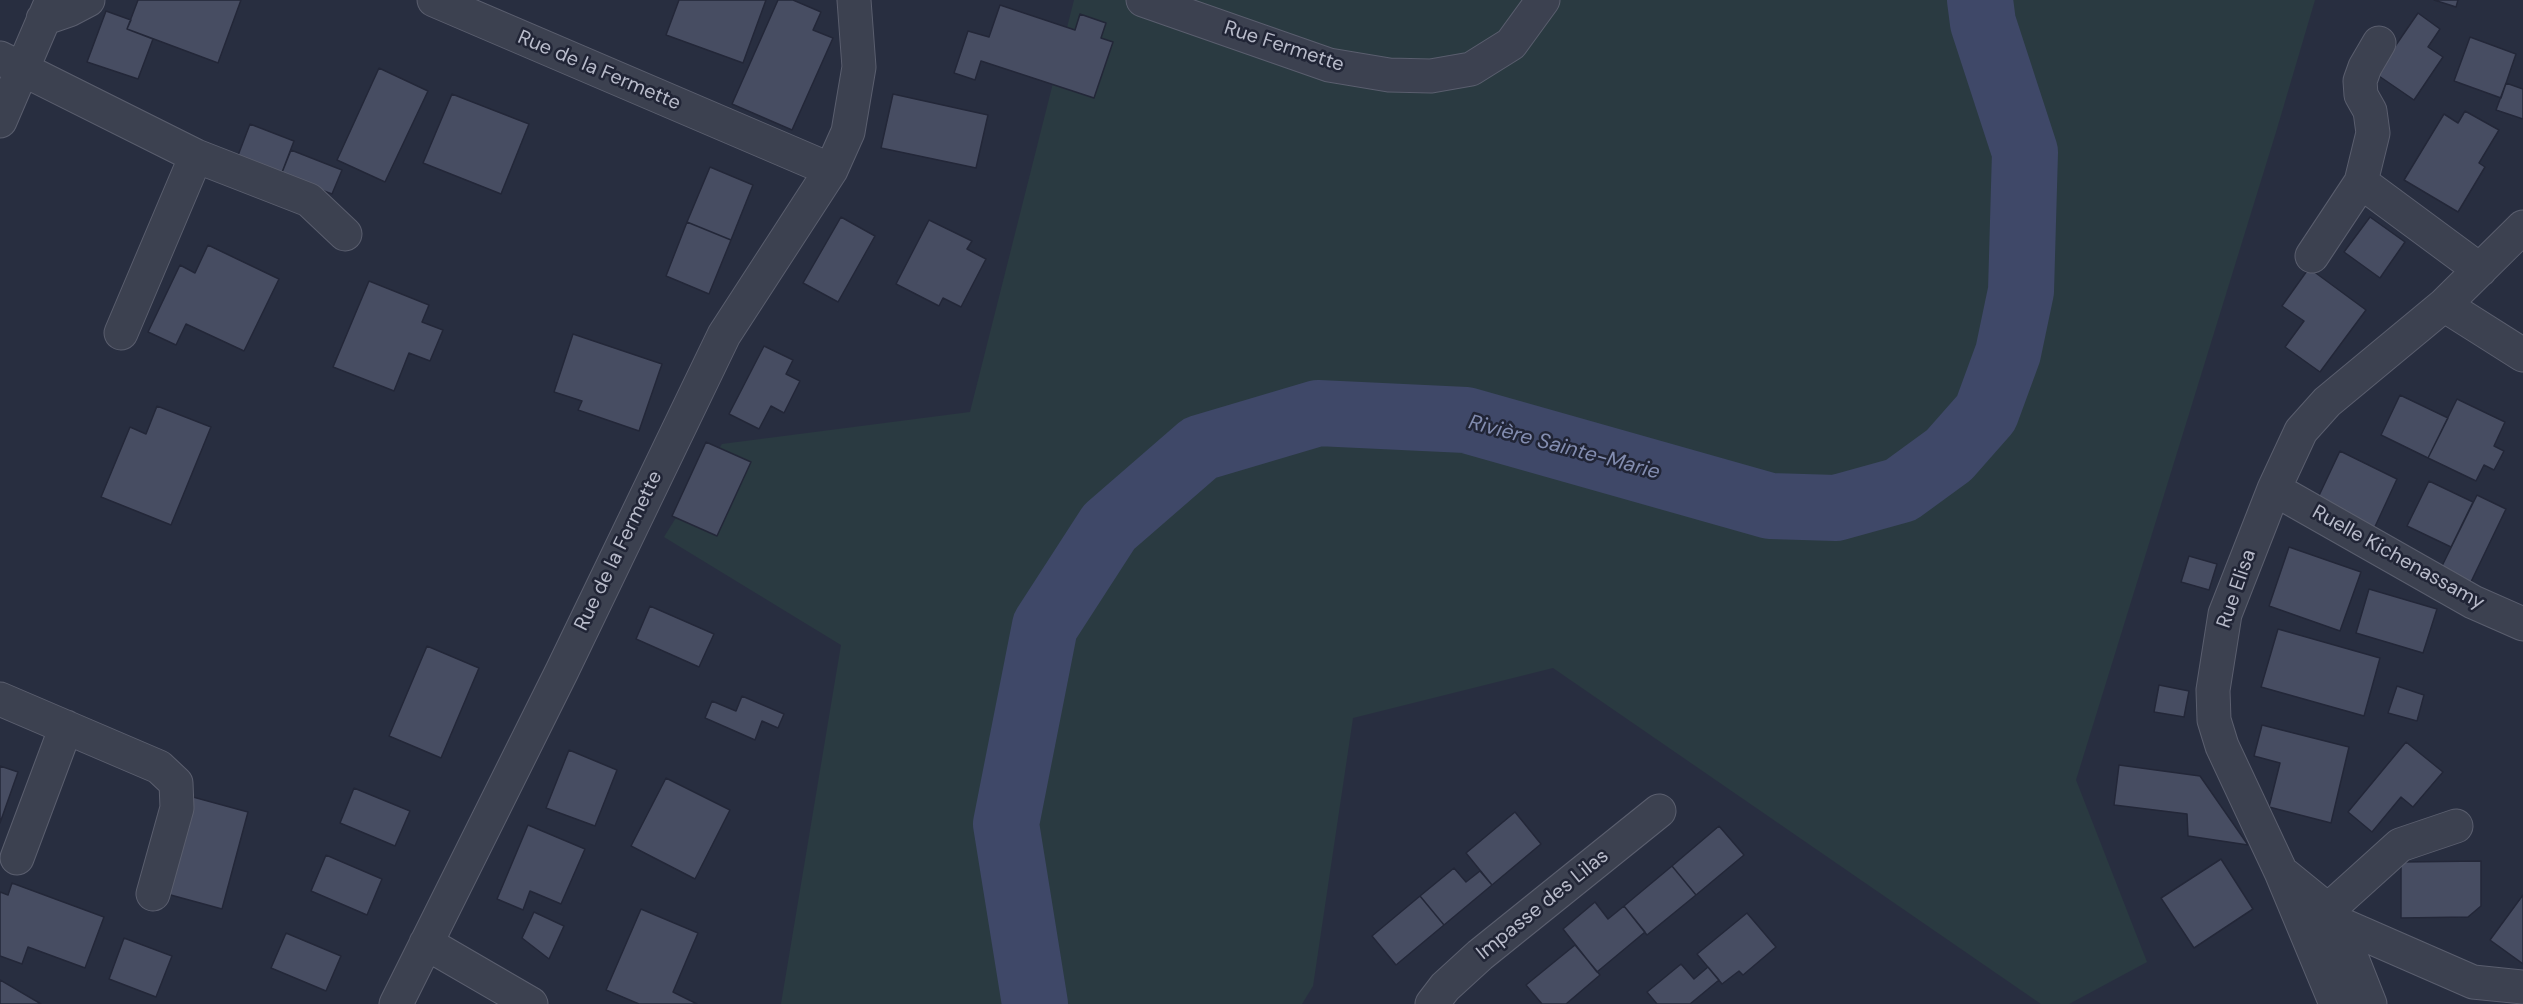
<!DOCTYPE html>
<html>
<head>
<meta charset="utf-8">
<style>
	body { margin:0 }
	canvas { display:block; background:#282e40 }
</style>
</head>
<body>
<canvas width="2523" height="1004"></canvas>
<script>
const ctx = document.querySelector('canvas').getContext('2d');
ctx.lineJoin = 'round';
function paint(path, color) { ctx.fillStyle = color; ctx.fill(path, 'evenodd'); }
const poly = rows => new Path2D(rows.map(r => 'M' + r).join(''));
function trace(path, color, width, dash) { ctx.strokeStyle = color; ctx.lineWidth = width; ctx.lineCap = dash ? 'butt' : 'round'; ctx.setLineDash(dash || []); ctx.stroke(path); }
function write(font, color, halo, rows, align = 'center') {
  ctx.font = font + ' "DM Sans",sans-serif'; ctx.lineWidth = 5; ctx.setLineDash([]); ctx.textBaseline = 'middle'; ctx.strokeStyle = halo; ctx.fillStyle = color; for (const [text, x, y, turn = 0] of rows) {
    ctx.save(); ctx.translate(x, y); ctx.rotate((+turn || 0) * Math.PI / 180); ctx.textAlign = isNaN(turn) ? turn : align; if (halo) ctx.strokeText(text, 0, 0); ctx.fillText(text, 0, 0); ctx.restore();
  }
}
const green = poly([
	[1074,0,2315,0,2276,132,2076,780,2147,962,2069,1004,2041,1004,1553,668,1353,718,1313,986,1302,1004,781,1004,841,645,664,537,722,444,970,412]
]);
const river = poly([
	[1035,1004,1006,824,1045,626,1109,527,1200,448,1318,413,1466,420,1770,506,1836,508,1901,490,1949,455,1986,413,2008,353,2021,291,2025,152,1983,23,1980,0]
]);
const building = poly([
	[138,0,241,0,218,63,127,29,138,0],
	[679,0,766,0,743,63,666,35,679,0],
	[778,0,793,0,821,12,813,30,833,38,792,130,732,104,778,0],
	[2434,0,2458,0,2456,7,2434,0],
	[1000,5,1075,30,1080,14,1106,23,1101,38,1113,42,1094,98,981,61,975,80,954,73,968,31,989,37,1000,5],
	[106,11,131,20,127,29,153,39,138,79,87,62,106,11],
	[2418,13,2440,29,2428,47,2443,57,2414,100,2376,74,2418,13],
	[2470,37,2516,54,2501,98,2454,81,2470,37],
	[379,68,428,91,385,182,337,160,379,68],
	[2506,83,2523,89,2523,119,2496,110,2506,83],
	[452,94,529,124,501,194,423,163,452,94],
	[893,94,988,115,976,168,881,148,893,94],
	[2465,111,2499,130,2479,163,2485,167,2458,212,2404,180,2444,114,2458,123,2465,111],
	[250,124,294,141,281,175,237,158,250,124],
	[291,150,342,170,332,194,281,175,291,150],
	[710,167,753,185,731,240,687,222,710,167],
	[841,217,875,236,838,302,803,283,841,217],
	[2370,217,2405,242,2380,278,2344,252,2370,217],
	[929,220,972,241,967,249,986,259,961,307,943,298,939,306,896,284,929,220],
	[687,222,731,240,709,294,666,276,687,222],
	[208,245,279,279,244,351,186,324,176,345,148,332,180,265,195,273,208,245],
	[2309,268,2366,310,2320,372,2285,347,2304,321,2282,306,2309,268],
	[369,281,429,305,422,322,443,330,430,361,409,353,394,391,333,367,369,281],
	[573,334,662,364,639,431,578,410,582,401,554,392,573,334],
	[764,346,793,360,786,374,800,381,784,413,771,406,759,429,729,414,764,346],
	[2400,395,2448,418,2428,458,2381,435,2400,395],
	[2457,399,2505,422,2494,446,2504,451,2494,470,2484,465,2476,481,2428,458,2457,399],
	[157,406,211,427,171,525,101,497,130,427,146,434,157,406],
	[706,442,751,462,717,536,672,516,706,442],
	[2340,451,2397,479,2373,531,2315,504,2340,451],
	[2429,481,2473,502,2451,547,2407,526,2429,481],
	[2477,495,2506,509,2469,586,2439,572,2477,495],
	[2289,547,2361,572,2340,631,2269,606,2289,547],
	[2189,556,2217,564,2209,590,2181,582,2189,556],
	[2369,589,2437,609,2423,653,2356,633,2369,589],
	[650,606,714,634,699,667,636,639,650,606],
	[2278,629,2380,658,2364,716,2261,687,2278,629],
	[427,646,479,668,441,758,389,736,427,646],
	[2159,685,2189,691,2184,717,2154,712,2159,685],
	[2397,686,2424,695,2417,721,2388,713,2397,686],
	[742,696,784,714,778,728,762,721,755,740,705,718,712,701,736,711,742,696],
	[2262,725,2349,747,2331,823,2269,807,2280,763,2254,756,2262,725],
	[2406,742,2443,772,2413,807,2401,797,2372,832,2348,812,2406,742],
	[569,750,617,770,595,826,546,808,569,750],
	[2119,765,2200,776,2248,845,2188,836,2187,814,2114,805,2119,765],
	[0,766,18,772,0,823,0,766],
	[666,778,730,810,695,879,631,846,666,778],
	[354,788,410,811,395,846,340,823,354,788],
	[193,797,248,812,222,909,167,894,193,797],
	[1515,812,1541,844,1492,885,1466,853,1515,812],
	[528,825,585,849,561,904,530,891,523,910,497,899,528,825],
	[1719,826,1744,855,1696,895,1672,866,1719,826],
	[326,855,382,879,367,915,311,891,326,855],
	[2221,859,2253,909,2194,948,2161,898,2221,859],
	[2481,861,2481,906,2468,917,2401,918,2401,862,2481,861],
	[1672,866,1696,895,1647,935,1624,906,1672,866],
	[1454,868,1466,882,1480,871,1492,885,1444,925,1420,896,1454,868],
	[12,883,104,917,85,968,28,947,22,964,0,956,0,892,8,895,12,883],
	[2523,895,2523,964,2490,940,2523,895],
	[1420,896,1444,925,1396,965,1372,936,1420,896],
	[1595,902,1608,919,1624,906,1645,932,1597,972,1563,929,1595,902],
	[641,909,698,933,673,992,697,1004,639,1004,606,990,641,909],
	[534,912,564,926,549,959,522,938,534,912],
	[1747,913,1776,947,1743,975,1739,971,1722,984,1697,954,1747,913],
	[286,933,341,956,326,991,271,968,286,933],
	[124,938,172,956,156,997,109,979,124,938],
	[1575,945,1600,975,1566,1004,1542,1004,1526,985,1575,945],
	[1681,964,1694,979,1708,967,1719,980,1690,1004,1657,1004,1647,992,1681,964],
	[0,980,41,1004,0,1004,0,980]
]);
const minor = poly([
	[434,0,831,170],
	[1143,0,1329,65,1389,75,1431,76,1471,69,1511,44,1543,0],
	[43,19,69,10,88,0],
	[0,58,196,156,309,200,345,234],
	[0,121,52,0],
	[2361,182,2480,270],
	[2312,256,2361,182,2373,133,2370,111,2361,95,2360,81,2365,67,2379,43],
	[2444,305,2523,355],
	[121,333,196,156],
	[2274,489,2473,602,2523,624],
	[0,699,159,767,176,783,177,808,153,894],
	[17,858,66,727],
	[2285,875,2328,910,2338,923,2473,982,2523,987],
	[2328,910,2400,845,2456,826],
	[2338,923,2370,1004],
	[426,943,531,1004],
	[396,1004,562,671,724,335,831,170,848,132,859,67,854,0],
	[1432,1004,1445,987,1480,955,1659,811],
	[2336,1004,2281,872,2222,746,2214,720,2213,690,2225,614,2274,489,2301,431,2327,402,2444,305,2523,227]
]);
const streetNames = [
	["Rue Fermette",1284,47,18],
	["Rue de la Fermette",599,71,23],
	["Rue de la Fermette",619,551,-64],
	["Ruelle Kichenassamy",2398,558,29],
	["Rue Elisa",2237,589,-71],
	["Impasse des Lilas",1543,905,-39]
];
const waterNames = [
	["Rivière Sainte-Marie",1564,448,15]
];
paint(green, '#2a3a41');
trace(river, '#3f4868', 66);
paint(building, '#474d62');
trace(building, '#232738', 1.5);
trace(minor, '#5a5e6e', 35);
trace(minor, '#3c4150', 33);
write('20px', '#b9bccb', '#212536', streetNames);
write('italic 21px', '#838db0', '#212536', waterNames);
</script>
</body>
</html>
